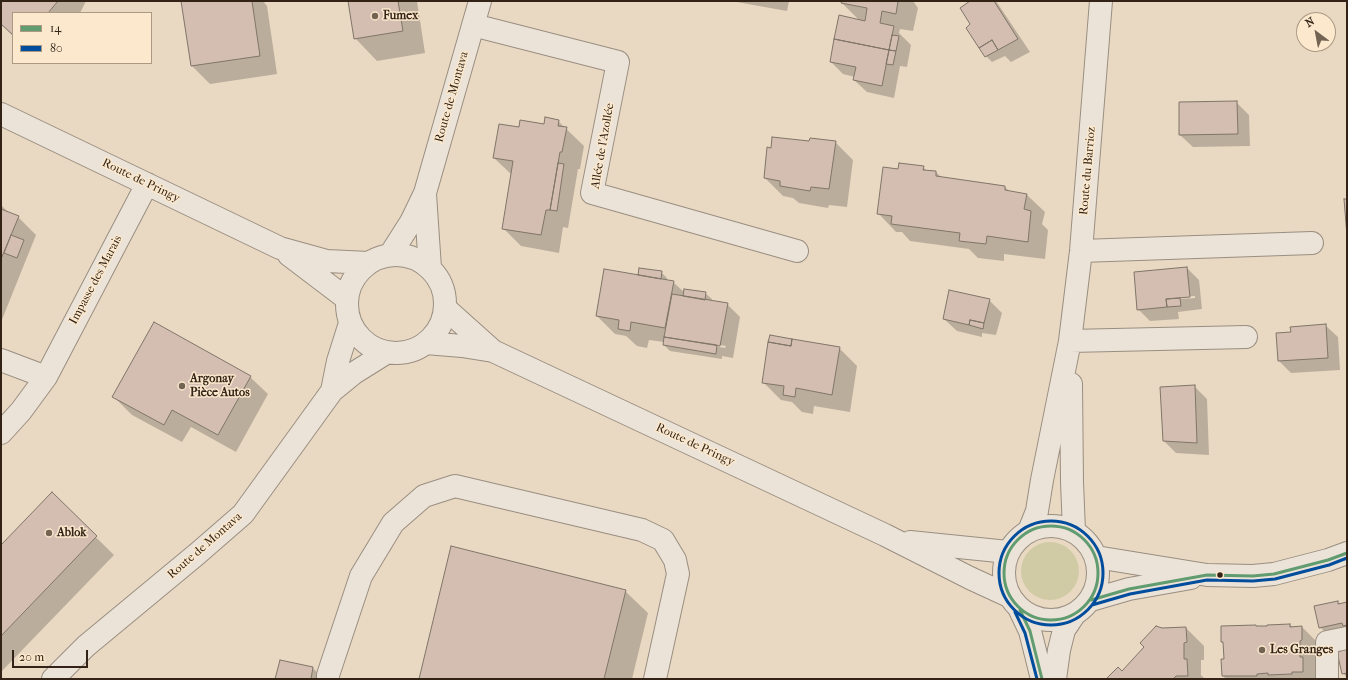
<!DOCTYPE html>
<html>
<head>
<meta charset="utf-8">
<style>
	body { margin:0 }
	#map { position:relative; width:1348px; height:680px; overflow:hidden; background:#e9d9c2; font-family:"IM FELL French Canon",serif }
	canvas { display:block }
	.frame { position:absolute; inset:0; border:2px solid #322316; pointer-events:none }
	.legend { position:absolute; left:12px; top:12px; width:140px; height:52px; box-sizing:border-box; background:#fbe8cd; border:1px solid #ab9984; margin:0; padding:5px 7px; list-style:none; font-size:12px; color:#322316 }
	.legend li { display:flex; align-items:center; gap:8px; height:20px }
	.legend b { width:20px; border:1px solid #ab9984 }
	.north { position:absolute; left:1296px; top:12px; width:40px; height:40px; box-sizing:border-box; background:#fbe8cd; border:1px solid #ab9984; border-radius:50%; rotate:328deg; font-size:11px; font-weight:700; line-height:16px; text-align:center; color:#322316 }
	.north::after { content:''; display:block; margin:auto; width:14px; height:18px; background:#726352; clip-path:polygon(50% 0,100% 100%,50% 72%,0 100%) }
	.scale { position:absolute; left:12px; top:650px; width:76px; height:18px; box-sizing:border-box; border:2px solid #322316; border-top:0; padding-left:5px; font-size:12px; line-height:14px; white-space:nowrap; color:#322316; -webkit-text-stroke:3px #fbe8cd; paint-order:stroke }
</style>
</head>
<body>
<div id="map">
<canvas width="1348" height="680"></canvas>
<div class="frame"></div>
<ul class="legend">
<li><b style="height:5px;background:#609c70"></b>14</li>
<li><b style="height:5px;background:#004d9d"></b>80</li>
</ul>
<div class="north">N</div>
<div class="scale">20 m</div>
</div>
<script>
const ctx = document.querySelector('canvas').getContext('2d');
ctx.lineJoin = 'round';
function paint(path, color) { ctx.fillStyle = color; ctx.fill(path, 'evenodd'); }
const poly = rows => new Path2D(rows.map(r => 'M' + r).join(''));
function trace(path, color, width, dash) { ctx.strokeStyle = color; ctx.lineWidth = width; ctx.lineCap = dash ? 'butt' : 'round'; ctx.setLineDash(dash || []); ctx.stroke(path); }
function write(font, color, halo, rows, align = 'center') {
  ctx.font = font + ' "IM FELL French Canon",serif'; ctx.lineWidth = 3; ctx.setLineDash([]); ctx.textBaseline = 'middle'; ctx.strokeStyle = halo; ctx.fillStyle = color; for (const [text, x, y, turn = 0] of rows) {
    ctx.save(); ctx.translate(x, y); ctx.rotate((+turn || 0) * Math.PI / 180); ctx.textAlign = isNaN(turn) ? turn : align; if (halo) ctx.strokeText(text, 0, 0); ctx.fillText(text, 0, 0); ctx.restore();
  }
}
const green = poly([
	'1021 571a29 29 0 1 1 58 0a29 29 0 1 1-58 0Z'
]);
const shadow = poly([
	[1,1,86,1,80,13,13,13,13,36,1,24],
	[182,1,263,1,267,6,277,74,210,84,192,66],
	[349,1,417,1,425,53,377,61,355,38],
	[731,1,789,1,787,11],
	[843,1,913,1,918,8,913,31,900,29,899,33,911,45,907,67,900,66,894,98,867,92,854,80,855,77,843,74,831,62,860,21,842,3],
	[972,1,996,1,1030,52,1011,62,1005,56,992,62,986,56,972,24],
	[1236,102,1249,115,1250,146,1193,147,1180,135],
	[558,121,584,146,580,169,578,169,568,228,563,227,559,253,521,246,503,228,512,175,494,158,520,128,545,125],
	[835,142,853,160,847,207,829,205,828,208,799,203,793,198,783,196,765,178,810,143],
	[923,167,927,171,936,172,942,178,1005,187,1010,192,1027,195,1045,212,1042,224,1048,230,1045,259,1004,254,1004,261,978,258,969,249,910,241,902,232,896,232,879,214,899,170],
	[1,205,9,213,18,217,36,235,1,322],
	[1187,268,1199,280,1202,309,1178,312,1179,319,1150,321,1138,309],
	[1195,296,1195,298,1180,299,1178,297],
	[661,272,667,278,667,281,673,282,685,293,705,293,712,299,711,302,727,304,740,317,733,358,722,356,722,359,670,351,664,345,664,342,649,340,647,348,637,346,626,336,615,334,597,316,639,276],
	[684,339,726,346,725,348,684,341],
	[989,300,1002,313,996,335,982,333,982,337,957,331,944,319],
	[1325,325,1338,337,1340,370,1291,373,1279,361,1292,333],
	[839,348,857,366,850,412,814,406,813,414,802,412,792,402,781,400,763,382],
	[250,377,268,394,236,452,191,427,182,442,132,415,114,397],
	[1194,386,1207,399,1209,455,1176,453,1164,441],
	[52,494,114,555,1,672,1,547],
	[625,591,648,613,632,679,420,679],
	[1337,602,1340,604,1347,603,1347,637,1333,640,1320,627],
	[1290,625,1293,627,1302,627,1320,645,1320,679,1226,679,1223,676,1225,660,1225,644,1222,642,1267,627,1268,626],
	[1186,628,1204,646,1204,660,1201,660,1201,675,1205,679,1107,679,1122,672,1162,629],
	[1347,650,1347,678,1343,673],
	[313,668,323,679,276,679]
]);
const building = poly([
	[1,1,58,1,48,13,13,13,13,35,1,24,1,1],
	[181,1,252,1,260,56,191,66,181,1],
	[348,1,398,1,403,31,354,39,348,1],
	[842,1,898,1,896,14,882,11,880,23,894,26,889,50,834,39,839,15,865,21,867,8,841,3,842,1],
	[970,1,994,1,1018,39,998,50,992,40,979,48,966,28,970,24,960,8,970,1],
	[892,35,899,36,896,51,889,50,892,35],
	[834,39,889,50,882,86,853,80,856,67,830,62,834,39],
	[992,40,998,50,985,57,979,48,992,40],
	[889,50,896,51,893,65,886,64,889,50],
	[1237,101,1238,134,1179,135,1179,102,1237,101],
	[545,117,559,120,558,126,567,127,562,152,560,152,550,210,546,210,541,235,502,229,513,161,493,158,499,124,519,127,520,120,544,124,545,117],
	[772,137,809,141,810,138,836,141,829,189,811,187,810,191,780,186,780,181,764,178,767,147,771,148,772,137],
	[558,163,564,164,557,211,550,210,558,163],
	[899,163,924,166,923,170,936,171,936,176,1005,186,1005,190,1027,194,1024,209,1031,211,1028,242,987,236,986,244,959,241,960,233,891,224,892,216,877,214,883,167,898,169,899,163],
	[1344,199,1347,199,1347,236,1344,199],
	[1,209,19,216,1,259,1,209],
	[11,235,24,240,17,258,4,253,11,235],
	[1187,267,1190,297,1166,299,1167,307,1137,310,1134,272,1187,267],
	[639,268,662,271,661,279,638,275,639,268],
	[604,269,674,281,665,328,631,322,630,331,618,329,619,320,596,316,604,269],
	[684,289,706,292,705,300,683,296,684,289],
	[949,290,990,299,984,323,970,320,969,325,943,319,949,290],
	[672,294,728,303,720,346,664,337,672,294],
	[1180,298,1181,306,1167,307,1166,299,1180,298],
	[970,320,984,323,983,329,969,325,970,320],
	[154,322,251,376,218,435,172,410,164,425,112,397,154,322],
	[1326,324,1328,358,1278,361,1276,333,1291,332,1290,327,1326,324],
	[770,335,792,339,791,346,768,342,770,335],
	[664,337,717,345,716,354,663,345,664,337],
	[792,339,840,347,832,395,796,388,795,397,783,395,784,386,762,383,768,342,791,346,792,339],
	[1195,385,1197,443,1163,441,1160,387,1195,385],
	[52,492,97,536,1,636,1,545,52,492],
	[451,546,626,590,604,679,419,679,451,546],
	[1338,601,1338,604,1347,602,1347,625,1343,626,1342,623,1319,628,1314,606,1338,601],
	[1290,624,1290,627,1302,626,1302,640,1300,641,1300,657,1303,657,1303,672,1292,672,1292,674,1268,675,1268,673,1257,674,1257,676,1222,676,1221,659,1224,659,1223,642,1221,642,1221,626,1256,625,1256,626,1267,626,1267,625,1290,624],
	[1156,626,1162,628,1186,627,1187,642,1184,643,1184,659,1187,659,1188,676,1176,676,1173,679,1106,679,1118,667,1122,671,1144,647,1140,643,1156,626],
	[1347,649,1347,673,1342,674,1337,652,1347,649],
	[280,660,313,667,311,679,275,679,280,660]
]);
const minor = poly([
	[473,25,618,62,592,193,797,251],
	[1,114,280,248,327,261,369,263],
	[425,194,430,268],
	[1081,251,1312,243],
	[289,255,347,299],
	[390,255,411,222,425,193,480,1],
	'347 304a49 49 0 1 1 98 0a49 49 0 1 1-98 0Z',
	[445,308,493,351],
	[1070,341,1246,337],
	[426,343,462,346,493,351,885,535,970,578,1009,596],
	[1,360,46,377],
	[1071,384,1072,482,1074,531],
	[332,391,338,361,350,323],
	[1,433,21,411,46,377,147,184],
	'1004 573a47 47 0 1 1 94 0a47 47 0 1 1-94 0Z',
	[1029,531,1037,511,1042,480,1070,341,1081,251,1101,1],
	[910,542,1008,552],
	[1096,557,1207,575,1253,576,1274,574,1328,560,1347,553],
	[1091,600,1129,589,1191,578],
	[1020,610,1030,631,1042,679],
	[53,679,86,646,197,554,243,514,332,391,354,373,386,353],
	[328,679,328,675,361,576,393,523,424,496,455,486,642,530,663,540,675,560,678,574,655,679],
	[1055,679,1059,650,1064,630,1074,615],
	[1327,679,1327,642,1347,638]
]);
const bus1 = poly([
	'1004 573a47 47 0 1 1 94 0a47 47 0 1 1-94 0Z',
	[1091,600,1129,589,1207,575,1253,576,1274,574,1328,560,1347,553],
	[1020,610,1030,631,1042,679]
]);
const bus2 = poly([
	'999 573a52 52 0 1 1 104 0a52 52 0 1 1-104 0Z',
	[1092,605,1130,594,1207,580,1253,581,1275,579,1329,565,1347,558],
	[1015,612,1025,633,1037,679]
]);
const markers = [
	[375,16,4,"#726352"],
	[182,386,4,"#726352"],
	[49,533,4,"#726352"],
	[1220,575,3.5,"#322316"],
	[1262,650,4,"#726352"]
];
const poiNames = [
	["Fumex",383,16],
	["Argonay",190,379],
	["Pièce Autos",190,393],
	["Ablok",57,533],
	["Les Granges",1270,650]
];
const streetNames = [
	["Route de Montava",452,97,-74],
	["Allée de l'Azollée",603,146,-80],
	["Route du Barrioz",1088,171,-85],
	["Route de Pringy",141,181,26],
	["Impasse des Marais",96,280,-62],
	["Route de Pringy",695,445,25],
	["Route de Montava",205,546,-41]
];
paint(green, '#d1cba5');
paint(shadow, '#0003');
paint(building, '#d4bdb1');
trace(building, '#7f7568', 1);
trace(minor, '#998e80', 24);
trace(minor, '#ece3d8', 22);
trace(bus1, '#609c70', 3);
trace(bus2, '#004d9d', 3);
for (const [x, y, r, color] of markers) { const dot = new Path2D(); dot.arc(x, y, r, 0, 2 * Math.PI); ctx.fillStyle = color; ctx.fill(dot); trace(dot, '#fbe8cd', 1.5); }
write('bold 12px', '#322316', '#fbe8cd', poiNames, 'left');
write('12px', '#322316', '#fbe8cd', streetNames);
</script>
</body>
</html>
